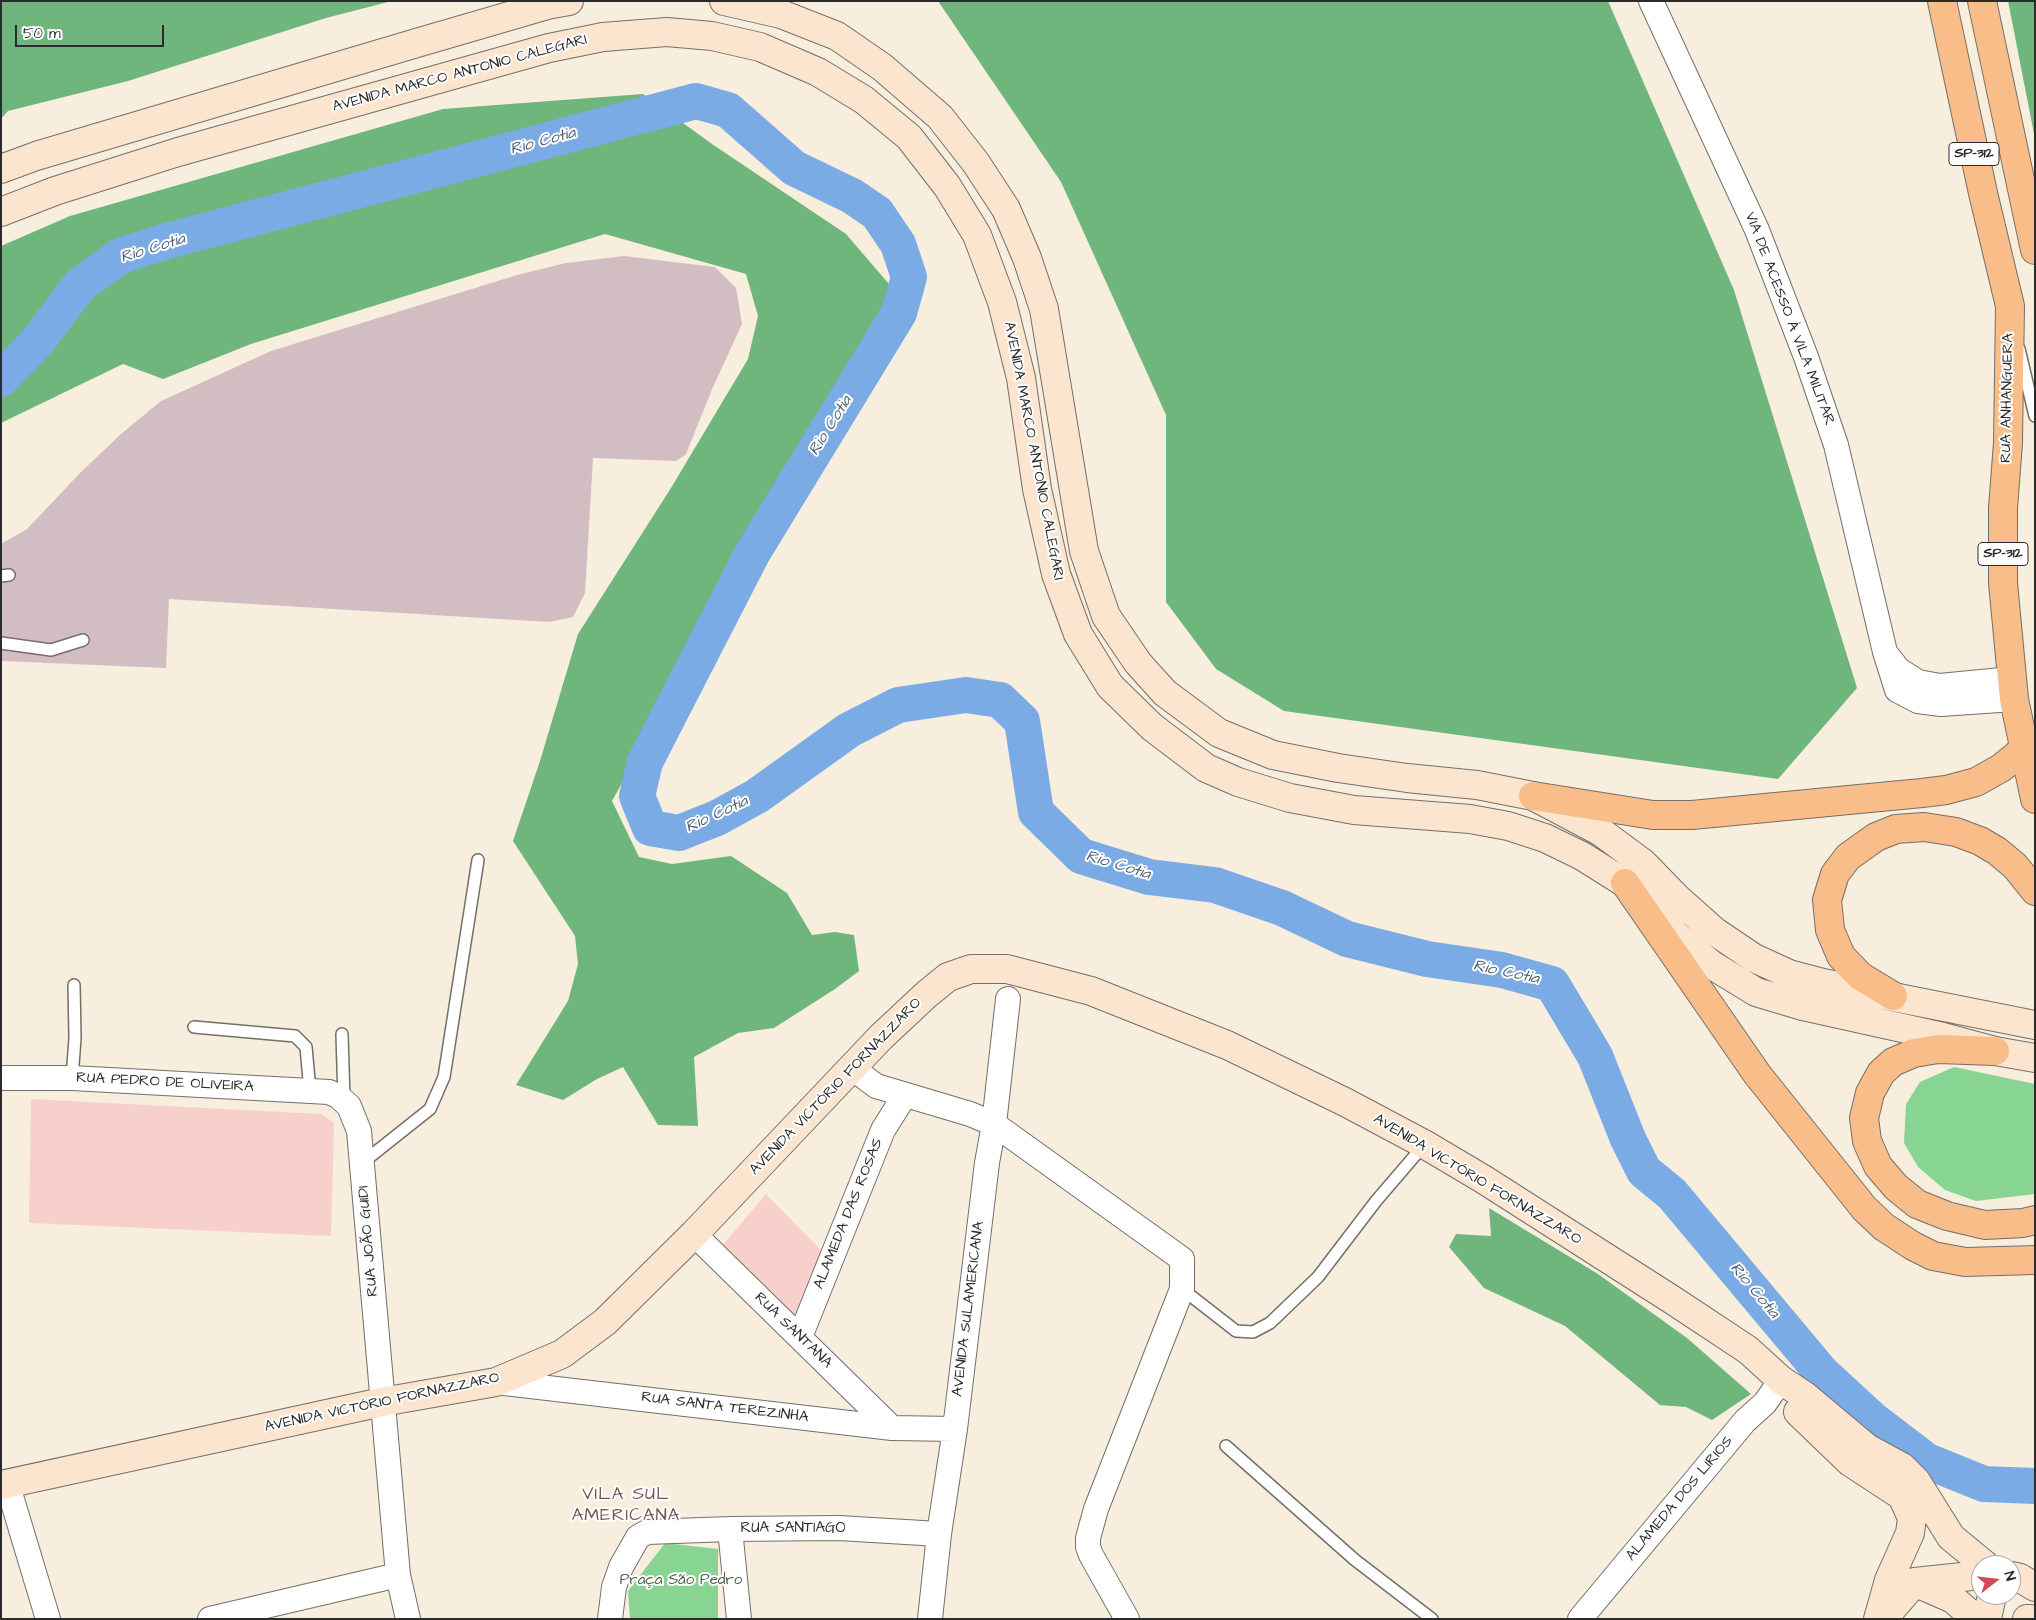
<!DOCTYPE html>
<html>
<head>
<meta charset="utf-8">
<style>
	body { margin:0 }
	#map { position:relative; width:2036px; height:1620px; overflow:hidden; background:#f8eede; font-family:"Architects Daughter",sans-serif }
	canvas { display:block }
	.frame { position:absolute; inset:0; border:2px solid #2b2b2b; pointer-events:none }
	.north { position:absolute; left:1971px; top:1555px; width:50px; height:50px; box-sizing:border-box; background:#fff; border:1px solid #aaa; border-radius:50%; rotate:74deg; font-size:14px; font-weight:700; line-height:20px; text-align:center; color:#2b2b2b }
	.north::after { content:''; display:block; margin:auto; width:18px; height:22px; background:#d1495b; clip-path:polygon(50% 0,100% 100%,50% 72%,0 100%) }
	.scale { position:absolute; left:15px; top:25px; width:149px; height:22px; box-sizing:border-box; border:2px solid #2b2b2b; border-top:0; padding-left:6px; font-size:15px; line-height:18px; white-space:nowrap; color:#2b2b2b; -webkit-text-stroke:4px #fff; paint-order:stroke }
</style>
</head>
<body>
<div id="map">
<canvas width="2036" height="1620"></canvas>
<div class="frame"></div>
<div class="north">N</div>
<div class="scale">50 m</div>
</div>
<script>
const ctx = document.querySelector('canvas').getContext('2d');
ctx.lineJoin = 'round';
function paint(path, color) { ctx.fillStyle = color; ctx.fill(path, 'evenodd'); }
const poly = rows => new Path2D(rows.map(r => 'M' + r).join(''));
function trace(path, color, width, dash) { ctx.strokeStyle = color; ctx.lineWidth = width; ctx.lineCap = dash ? 'butt' : 'round'; ctx.setLineDash(dash || []); ctx.stroke(path); }
function write(font, color, halo, rows, align = 'center') {
  ctx.font = font + ' "Architects Daughter",sans-serif'; ctx.lineWidth = 4; ctx.setLineDash([]); ctx.textBaseline = 'middle'; ctx.strokeStyle = halo; ctx.fillStyle = color; for (const [text, x, y, turn = 0] of rows) {
    ctx.save(); ctx.translate(x, y); ctx.rotate((+turn || 0) * Math.PI / 180); ctx.textAlign = isNaN(turn) ? turn : align; if (halo) ctx.strokeText(text, 0, 0); ctx.fillText(text, 0, 0); ctx.restore();
  }
}
const built = poly([
	[31,1099,322,1114,334,1123,331,1236,29,1223],
	[766,1194,824,1253,796,1317,723,1245]
]);
const industrial = poly([
	[624,256,715,267,736,288,742,324,713,387,686,454,676,461,593,458,585,593,573,617,549,622,169,599,166,668,1,661,1,544,27,529,81,472,121,434,161,401,271,351,517,275,566,263]
]);
const green = poly([
	[1954,1067,2035,1084,2035,1194,1976,1201,1945,1190,1918,1167,1904,1143,1906,1104,1920,1082],
	[665,1543,718,1549,718,1619,630,1619,628,1591]
]);
const forest = poly([
	[1,1,392,1,326,18,128,81,8,111,1,119],
	[938,1,1608,1,1734,290,1857,688,1778,779,1284,711,1216,669,1166,602,1166,415,1061,182],
	[2008,1,2035,1,2035,139],
	[643,94,712,144,846,234,895,291,612,801,639,857,672,864,731,856,787,893,812,935,835,932,854,935,859,971,835,989,774,1028,738,1033,694,1057,698,1126,658,1125,623,1067,597,1079,563,1100,516,1085,568,1001,578,964,575,936,513,841,540,761,578,634,671,488,748,359,758,316,746,274,605,234,251,344,163,379,123,364,1,423,1,246,70,216,443,109],
	[1489,1208,1598,1274,1687,1338,1751,1394,1712,1420,1686,1407,1660,1405,1565,1326,1484,1288,1449,1247,1456,1234,1491,1236]
]);
const river = poly([
	[1,379,37,342,80,285,120,256,167,241,696,101,728,110,794,168,852,196,877,213,898,244,909,277,899,313,752,554,645,762,637,796,650,828,679,833,717,818,757,796,849,730,898,705,966,695,1000,700,1022,721,1036,812,1081,856,1149,877,1215,885,1282,908,1347,939,1427,959,1502,970,1552,984,1595,1056,1628,1139,1644,1171,1672,1194,1822,1373,1872,1419,1927,1461,1984,1484,2035,1486]
]);
const lane = poly([
	[2019,349,2035,416],
	[1,576,9,575],
	[1,643,51,650,83,640],
	[194,1027,295,1036,306,1047,310,1091],
	[342,1034,344,1100],
	[72,1078,75,1038,74,985],
	[362,1163,430,1109,444,1077,478,860],
	[1182,1289,1236,1331,1253,1332,1270,1323,1318,1277,1376,1201,1424,1145],
	[1226,1446,1355,1560,1432,1619]
]);
const street = poly([
	[1651,1,1757,230,1806,357,1836,445,1885,652,1897,690,1918,701,1941,704,2014,699],
	[1887,655,1899,670,1918,682,1940,686,2012,679],
	[851,1067,876,1086,970,1114,994,1124,1182,1259,1182,1289,1096,1509,1088,1538,1088,1547,1091,1555,1127,1619],
	[1,1078,72,1078,329,1092,338,1096,349,1106,359,1131,398,1575,408,1619],
	[694,1234,892,1428],
	[800,1337,883,1130,905,1095],
	[496,1382,892,1428,955,1429],
	[7,1483,48,1619],
	[730,1529,739,1619],
	[210,1619,398,1575],
	[610,1619,614,1587,621,1567,638,1537,647,1532,730,1529,839,1528,939,1534],
	[930,1619,939,1534,955,1429,987,1163,994,1124,1008,999],
	[1580,1619,1745,1421,1765,1403,1781,1380]
]);
const secondary = poly([
	[724,1,781,14,837,36,882,67,940,117,976,163,1006,209,1027,258,1044,309,1084,551,1106,616,1138,663,1165,693,1219,733,1273,755,1338,768,1407,778,1477,785,1533,796,1601,832,1643,863,1677,898,1714,931,1754,958,1789,974,1823,983,2035,1025],
	[1,169,36,156,420,42,547,5,569,1],
	[1,212,55,191,178,152,549,48,603,37,667,32,712,36,760,47,818,72,864,100,909,137,947,186,977,235,1002,302,1021,378,1037,489,1056,574,1078,634,1110,686,1152,727,1206,768,1238,782,1290,798,1354,810,1470,819,1508,826,1545,838,1582,856,1625,883,1677,936,1712,965,1756,992,1803,1006,1943,1037,1995,1051,2035,1058],
	[1798,1412,1850,1462,1902,1496,1912,1518,1910,1533,1889,1580,1878,1619],
	[1,1485,382,1402,496,1382,562,1354,605,1322,694,1234,881,1037,927,994,948,977,971,969,1007,969,1091,991,1227,1045,1345,1102,1424,1144,1483,1179,1674,1301,1748,1350,1781,1380,1805,1396,1867,1448,1902,1467,1916,1481,1951,1537,1985,1565],
	[2011,1576,2020,1578,2035,1587],
	[1916,1583,1953,1599,1976,1619],
	[1883,1619,1915,1582,1981,1575],
	[1987,1619,1992,1595],
	[2027,1619,2031,1619]
]);
const primary = poly([
	[1942,1,1983,193,2010,306,2008,443,2003,508,2003,583,2014,699,2035,799],
	[1982,1,2035,250],
	[1533,796,1653,815,1692,815,1922,793,1946,790,1976,782,2001,768,2016,756,2025,746,2035,741],
	[1625,883,1757,1074,1864,1208,1884,1227,1913,1246,1933,1256,1965,1262,2035,1260],
	[1893,996,1860,976,1841,956,1830,930,1827,900,1835,874,1848,857,1876,837,1896,829,1924,827,1956,832,1980,841,1997,851,2015,866,2035,891],
	[1995,1051,1938,1049,1914,1053,1893,1062,1881,1073,1870,1093,1864,1118,1867,1141,1878,1166,1896,1187,1917,1204,1947,1216,1985,1225,2023,1223,2035,1220]
]);
const shields = [
	[1974,154,50],
	[2003,554,50]
];
const shieldNames = [
	["SP-312",1974,154],
	["SP-312",2003,554]
];
const streetNames = [
	["AVENIDA MARCO ANTONIO CALEGARI",460,74,-15],
	["VIA DE ACESSO À VILA MILITAR",1789,319,69],
	["RUA ANHANGUERA",2008,398,-89],
	["AVENIDA MARCO ANTONIO CALEGARI",1033,451,79],
	["RUA PEDRO DE OLIVEIRA",165,1083,3],
	["AVENIDA VICTÓRIO FORNAZZARO",836,1087,-46],
	["AVENIDA VICTÓRIO FORNAZZARO",1477,1180,31],
	["ALAMEDA DAS ROSAS",849,1214,-68],
	["RUA JOÃO GUIDI",369,1241,-95],
	["AVENIDA SULAMERICANA",969,1309,-83],
	["RUA SANTANA",793,1331,44],
	["AVENIDA VICTÓRIO FORNAZZARO",382,1403,-12],
	["RUA SANTA TEREZINHA",725,1408,7],
	["ALAMEDA DOS LIRIOS",1680,1499,-50],
	["RUA SANTIAGO",793,1529]
];
const parkNames = [
	["Praça São Pedro",681,1581]
];
const waterNames = [
	["Rio Cotia",543,142,-15],
	["Rio Cotia",153,249,-17],
	["Rio Cotia",831,426,-58],
	["Rio Cotia",717,815,-25],
	["Rio Cotia",1118,866,17],
	["Rio Cotia",1506,973,12],
	["Rio Cotia",1754,1291,50]
];
const quarterNames = [
	["VILA SUL",626,1495],
	["AMERICANA",626,1516]
];
paint(built, '#f7d0cb');
paint(industrial, '#d2bec2');
paint(green, '#88d492');
paint(forest, '#6eb67c');
trace(river, '#7aabe5', 36);
trace(lane, '#736f6a', 14);
trace(street, '#736f6a', 26);
trace(secondary, '#736f6a', 30);
trace(primary, '#736f6a', 30);
trace(lane, '#fff', 11);
trace(street, '#fff', 24);
trace(secondary, '#fce5cf', 28);
trace(primary, '#f8bd88', 28);
for (const [x, y, w] of shields) { const box = new Path2D(); box.roundRect(x - w / 2, y - 11.5, w, 23, 4); ctx.fillStyle = '#fff'; ctx.fill(box); trace(box, '#2b2b2b', 1); }
write('bold 14px', '#2b2b2b', null, shieldNames);
write('15px', '#2b2b2b', '#fff', streetNames);
write('15px', '#475e4a', '#fff', parkNames);
write('italic 16px', '#4b5e75', '#fff', waterNames);
ctx.letterSpacing = '1px';
write('18px', '#745753', '#fff', quarterNames);
ctx.letterSpacing = '0px';
</script>
</body>
</html>
